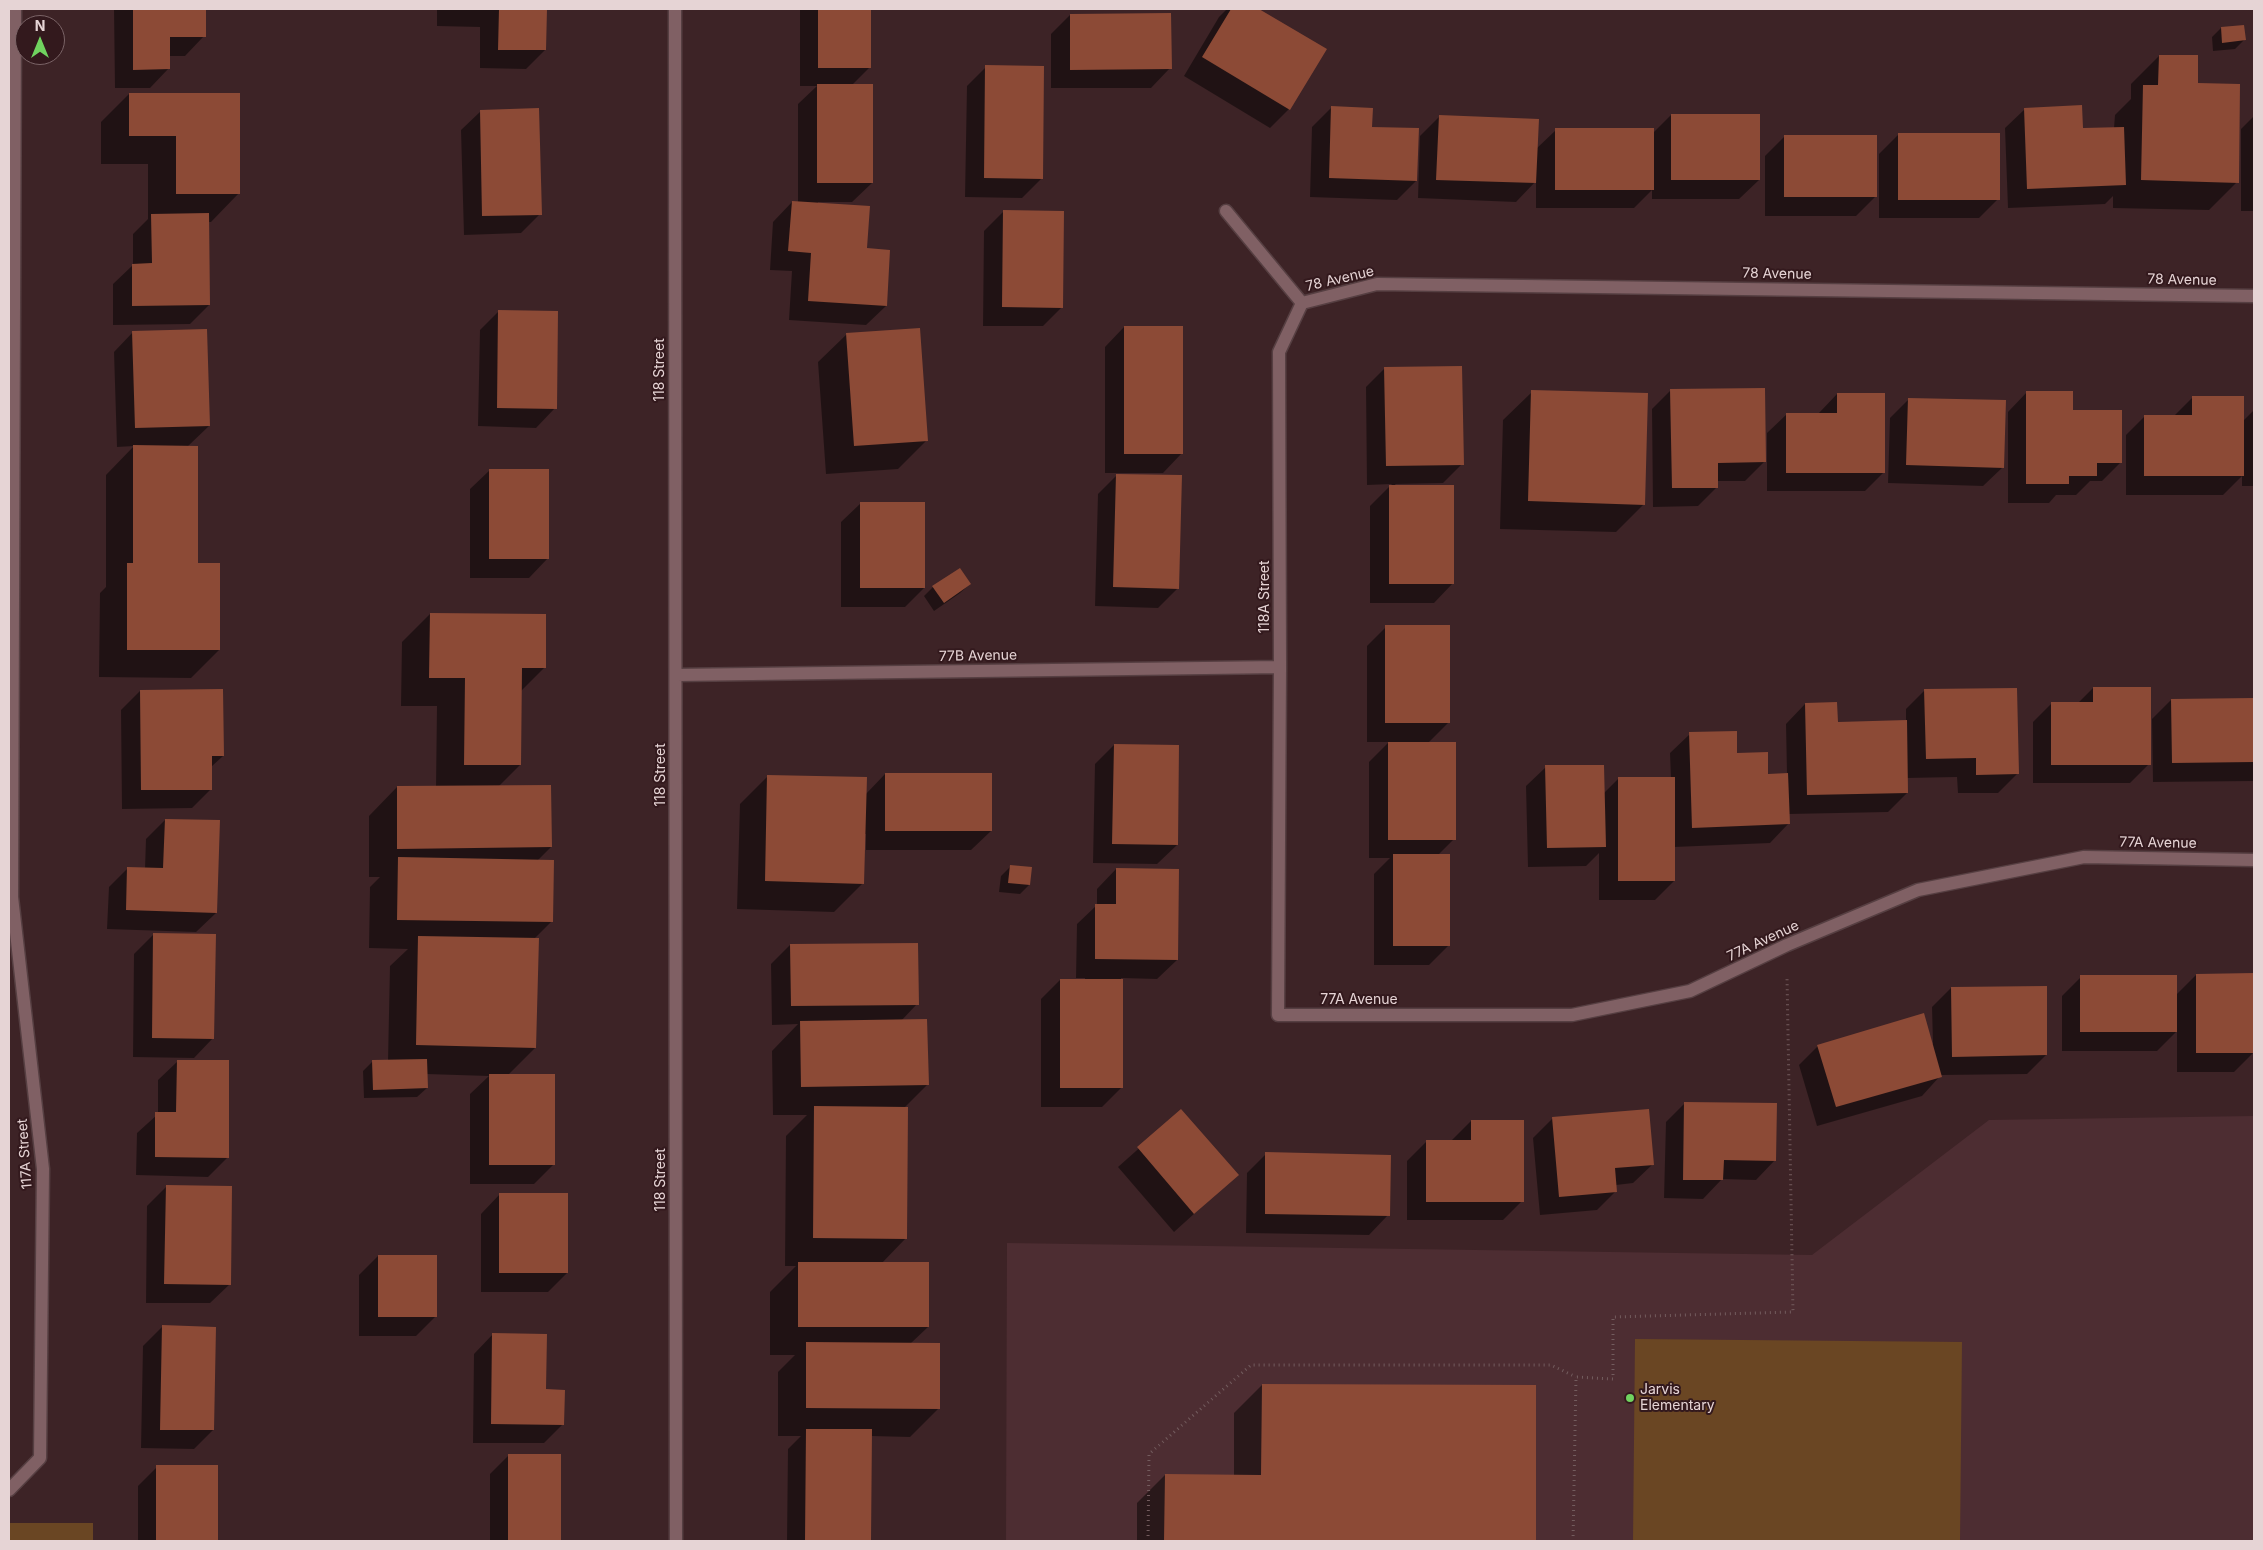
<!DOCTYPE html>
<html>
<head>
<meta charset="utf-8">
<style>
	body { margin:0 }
	#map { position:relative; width:2263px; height:1550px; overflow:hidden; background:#3d2326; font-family:Inter,sans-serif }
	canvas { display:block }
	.frame { position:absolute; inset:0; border:10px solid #e6d4d5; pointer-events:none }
	.north { position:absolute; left:15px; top:15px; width:50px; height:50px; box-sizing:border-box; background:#33191d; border:1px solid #7b6467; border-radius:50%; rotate:0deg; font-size:14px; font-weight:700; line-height:20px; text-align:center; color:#e6d4d5 }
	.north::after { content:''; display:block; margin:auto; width:18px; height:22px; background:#70d35f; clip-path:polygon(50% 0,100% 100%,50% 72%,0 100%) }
</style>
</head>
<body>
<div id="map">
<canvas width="2263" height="1550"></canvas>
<div class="frame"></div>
<div class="north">N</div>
</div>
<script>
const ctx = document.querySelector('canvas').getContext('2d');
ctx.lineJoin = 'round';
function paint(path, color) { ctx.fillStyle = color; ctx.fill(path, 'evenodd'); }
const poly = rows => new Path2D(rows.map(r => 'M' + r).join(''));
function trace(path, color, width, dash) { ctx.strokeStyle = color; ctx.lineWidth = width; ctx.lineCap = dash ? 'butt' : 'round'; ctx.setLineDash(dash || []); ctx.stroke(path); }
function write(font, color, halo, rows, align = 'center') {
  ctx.font = font + ' Inter,sans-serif'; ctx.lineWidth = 4; ctx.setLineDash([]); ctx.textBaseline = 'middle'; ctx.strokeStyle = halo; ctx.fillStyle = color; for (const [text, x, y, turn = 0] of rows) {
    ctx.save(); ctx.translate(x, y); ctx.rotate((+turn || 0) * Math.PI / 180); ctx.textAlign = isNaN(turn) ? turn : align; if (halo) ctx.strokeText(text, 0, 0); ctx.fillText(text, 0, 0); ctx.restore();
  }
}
const built = poly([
	[2254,1116,2254,1541,1006,1541,1007,1243,1812,1255,1989,1120]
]);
const green = poly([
	[1635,1339,1962,1342,1960,1541,1633,1541],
	[9,1523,93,1523,93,1541,9,1541]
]);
const shadow = poly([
	[114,9,204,9,204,36,185,56,169,56,169,68,150,88,115,88],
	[437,9,546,9,545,50,526,69,480,68,480,27,437,26],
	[800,9,870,9,870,67,852,85,872,183,852,202,818,202,818,204,866,249,886,306,866,325,789,320,792,271,770,270,773,222,792,202,798,203,798,104,817,86,800,86],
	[1227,9,1257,9,1325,49,1289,109,1270,128,1184,76,1219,17],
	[1070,15,1170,68,1151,88,1051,88,1051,34],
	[2221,28,2244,40,2235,49,2213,51,2212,37],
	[2159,56,2197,84,2237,182,2209,210,2113,208,2113,196,2105,204,2008,208,2005,128,2025,109,2081,130,2114,128,2115,115,2131,99,2131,84],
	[986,67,1042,178,1022,198,965,197,967,86],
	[129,94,239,94,239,193,211,222,208,222,209,305,190,324,113,325,113,284,133,265,133,234,148,219,148,164,101,164,101,122],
	[1332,107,1371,128,1416,181,1397,200,1310,197,1312,127],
	[481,111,540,214,521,233,464,235,461,130],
	[1671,115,1759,180,1739,199,1652,199,1652,190,1634,208,1536,208,1536,181,1516,202,1418,198,1420,136,1439,117,1536,149,1556,130,1653,133],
	[2254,116,2254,211,2241,211,2241,129],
	[1898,135,1998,199,1979,218,1879,218,1879,154],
	[1784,137,1876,196,1856,216,1765,216,1765,156],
	[1003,212,1062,307,1043,326,983,326,984,231],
	[499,311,555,408,536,428,478,426,480,330],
	[1124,327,1182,453,1163,473,1105,473,1105,347],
	[133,332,209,426,187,447,196,564,219,650,191,678,99,677,100,593,106,587,106,475,134,446,117,447,114,352],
	[847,334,926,441,898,469,826,474,818,362],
	[1385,368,1462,464,1443,483,1395,484,1453,583,1434,603,1370,603,1370,506,1392,484,1367,485,1366,387],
	[1671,390,1765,461,1745,481,1717,481,1717,487,1698,506,1653,507,1652,409],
	[1532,392,1644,504,1616,532,1500,529,1503,420],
	[2027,392,2072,411,2121,462,2102,481,2090,481,2076,495,2056,495,2049,503,2008,503,2008,412],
	[1837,394,1884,472,1865,491,1767,491,1767,433,1787,414,1818,414],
	[2193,397,2243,421,2254,410,2254,486,2242,486,2242,476,2223,495,2126,495,2126,435,2145,416,2174,416],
	[1909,399,2003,467,1983,486,1888,483,1890,418],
	[490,470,548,558,529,578,470,578,470,489],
	[1117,475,1178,588,1158,608,1095,606,1098,494],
	[861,503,924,588,905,607,841,607,841,522],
	[970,584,960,593,934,611,924,596,933,587],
	[430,614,544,668,520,692,520,765,498,787,551,847,537,861,552,921,534,939,535,1048,508,1075,553,1165,534,1184,470,1184,470,1094,489,1076,426,1074,427,1088,417,1097,364,1098,363,1071,372,1062,388,1061,390,966,408,949,369,948,370,887,380,877,369,877,369,816,397,787,436,787,437,706,401,706,402,642],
	[1386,627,1448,723,1428,743,1454,839,1438,855,1448,946,1429,965,1374,965,1374,874,1390,858,1369,858,1369,762,1389,742,1367,742,1367,646],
	[2093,688,2149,764,2130,783,2033,783,2033,722,2052,703,2078,703],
	[1925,690,2018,773,1998,793,1958,793,1957,777,1907,778,1907,793,1888,812,1789,814,1789,823,1770,843,1674,847,1674,881,1655,900,1599,900,1599,853,1586,866,1528,867,1526,786,1546,767,1604,793,1618,779,1671,779,1670,753,1690,734,1736,755,1767,775,1787,774,1786,724,1805,704,1836,723,1906,722,1906,709],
	[140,691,223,756,211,767,211,789,192,808,122,809,121,710],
	[2254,699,2254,781,2153,782,2152,719,2171,700],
	[1114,745,1177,845,1157,864,1093,863,1095,764],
	[885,774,991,831,971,850,866,850,866,834,864,834,863,883,834,912,737,909,740,804,768,776,865,795],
	[165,820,216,913,196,932,107,929,109,887,128,868,145,869,146,839],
	[1010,867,1029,885,1020,894,999,892,1001,876],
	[1116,869,1177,960,1157,979,1121,978,1121,1088,1102,1107,1041,1107,1041,999,1060,980,1085,980,1085,978,1076,978,1077,924,1097,905,1097,889],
	[154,934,213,1038,194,1058,133,1057,134,954],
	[790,945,917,1004,901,1021,927,1085,904,1108,906,1238,881,1264,928,1327,910,1344,939,1408,910,1437,871,1436,870,1541,787,1541,788,1449,801,1436,778,1436,778,1372,795,1355,770,1355,770,1292,796,1266,785,1266,786,1136,807,1115,773,1115,772,1051,798,1024,772,1025,771,964],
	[2196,975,2254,975,2254,1052,2234,1072,2177,1072,2177,1031,2157,1051,2062,1051,2062,996,2081,977,2176,995],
	[1951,988,2046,1055,2027,1074,1941,1075,1922,1096,1817,1126,1799,1065,1818,1046,1933,1044,1932,1007],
	[178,1061,227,1158,208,1177,136,1175,137,1133,158,1114,158,1080],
	[1685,1103,1775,1160,1756,1180,1722,1179,1703,1199,1664,1198,1666,1122],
	[1181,1111,1237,1175,1174,1232,1118,1167],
	[1552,1119,1653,1164,1633,1183,1616,1185,1616,1191,1597,1210,1540,1215,1533,1138],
	[1471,1121,1522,1201,1503,1220,1407,1220,1407,1161,1426,1142,1452,1140],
	[1266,1154,1388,1215,1369,1235,1246,1233,1247,1173],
	[166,1187,230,1284,210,1303,146,1303,147,1206],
	[500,1194,567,1273,548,1292,481,1292,481,1214],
	[378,1256,435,1317,416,1336,359,1336,359,1275],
	[162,1327,213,1430,194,1449,141,1448,143,1346],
	[493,1334,563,1424,544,1443,473,1443,474,1354],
	[1262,1385,1535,1386,1534,1541,1137,1541,1137,1503,1165,1475,1234,1476,1234,1413],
	[509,1455,559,1455,559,1541,490,1541,490,1474],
	[157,1467,217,1467,217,1541,138,1541,138,1486]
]);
const building = poly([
	[133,9,206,9,206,37,170,37,170,69,133,70],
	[499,9,547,9,546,50,498,50],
	[818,9,871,9,871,68,818,68],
	[1231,9,1259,9,1327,49,1290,110,1202,57],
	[1171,13,1172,69,1070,70,1070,14],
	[2244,25,2246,40,2222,43,2221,27],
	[2159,55,2198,55,2198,83,2240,84,2239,183,2141,180,2143,85,2158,85],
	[985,65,1044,66,1043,179,984,178],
	[817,84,873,84,873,183,817,183],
	[129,93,240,93,240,194,176,194,176,136,129,136],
	[2082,105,2083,128,2124,127,2126,185,2027,189,2024,108],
	[1331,106,1373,108,1372,127,1419,128,1417,181,1329,178],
	[539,108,542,215,482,216,480,110],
	[1671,114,1760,114,1760,180,1671,180],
	[1439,115,1539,119,1536,183,1436,180],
	[1555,128,1654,128,1654,190,1555,190],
	[1898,133,2000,133,2000,200,1898,200],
	[1784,135,1877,135,1877,197,1784,197],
	[792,201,870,206,867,248,890,250,887,306,808,301,811,253,788,251],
	[1003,210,1064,211,1063,308,1002,307],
	[209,213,210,305,132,306,132,264,152,263,151,214],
	[498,310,558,311,557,409,497,408],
	[1124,326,1183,326,1183,454,1124,454],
	[920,328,928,441,854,446,846,333],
	[207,329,210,426,135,428,132,331],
	[1462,366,1464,465,1386,466,1384,367],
	[1765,388,1766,462,1718,463,1718,488,1672,488,1670,389],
	[1531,390,1648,393,1645,505,1528,501],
	[2026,391,2073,391,2073,410,2122,410,2122,463,2097,463,2097,476,2069,476,2069,484,2026,484],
	[1837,393,1885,393,1885,473,1786,473,1786,413,1837,413],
	[2192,396,2244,396,2244,476,2144,476,2144,415,2192,415],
	[1908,398,2006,400,2004,468,1906,465],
	[133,445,198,446,198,563,220,563,220,650,127,650,127,563,133,563],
	[489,469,549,469,549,559,489,559],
	[1116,474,1182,475,1179,589,1113,587],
	[1389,485,1454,485,1454,584,1389,584],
	[860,502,925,502,925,588,860,588],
	[960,568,971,584,944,603,932,586],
	[430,613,546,614,546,668,522,668,521,765,464,765,465,678,429,678],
	[1385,625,1450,625,1450,723,1385,723],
	[2093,687,2151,687,2151,765,2051,765,2051,702,2093,702],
	[2017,688,2019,774,1976,775,1976,758,1926,759,1924,689],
	[223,689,224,756,212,756,212,790,141,790,140,690],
	[2254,698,2254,762,2172,763,2171,699],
	[1837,702,1838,722,1907,720,1908,793,1807,795,1805,703],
	[1737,731,1737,753,1768,752,1768,774,1788,773,1790,824,1692,828,1689,732],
	[1388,742,1456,742,1456,840,1388,840],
	[1114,744,1179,745,1178,845,1112,844],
	[1545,765,1604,765,1606,847,1547,848],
	[885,773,992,773,992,831,885,831],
	[767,775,867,777,864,884,765,881],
	[1618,777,1675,777,1675,881,1618,881],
	[551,785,552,847,397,849,397,786],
	[165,819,220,820,217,913,126,910,127,867,163,868],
	[1393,854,1450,854,1450,946,1393,946],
	[398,857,554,860,553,922,397,920],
	[1010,865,1032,867,1030,885,1008,883],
	[1116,868,1179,869,1178,960,1095,959,1095,904,1116,904],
	[153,933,216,934,214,1039,152,1038],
	[418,936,539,938,536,1048,416,1045],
	[918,943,919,1005,791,1006,790,944],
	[2254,973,2254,1053,2196,1053,2196,974],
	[2080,975,2177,975,2177,1032,2080,1032],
	[1060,979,1123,979,1123,1088,1060,1088],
	[2047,986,2047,1055,1952,1057,1951,987],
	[1924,1013,1942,1077,1836,1107,1817,1045],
	[927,1019,929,1085,801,1087,800,1021],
	[427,1059,428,1088,373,1090,372,1060],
	[177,1060,229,1060,229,1158,155,1157,155,1112,176,1112],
	[489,1074,555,1074,555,1165,489,1165],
	[1684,1102,1777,1103,1776,1161,1724,1160,1723,1180,1683,1180],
	[814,1106,908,1107,907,1239,813,1238],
	[1181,1109,1239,1175,1194,1214,1137,1147],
	[1649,1109,1654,1165,1615,1168,1617,1192,1559,1197,1552,1117],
	[1471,1120,1524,1120,1524,1202,1426,1202,1426,1140,1471,1140],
	[1265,1152,1391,1155,1390,1216,1265,1214],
	[166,1185,232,1186,231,1285,164,1284],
	[499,1193,568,1193,568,1273,499,1273],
	[378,1255,437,1255,437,1317,378,1317],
	[798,1262,929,1262,929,1327,798,1327],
	[162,1325,216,1327,214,1430,160,1430],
	[492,1333,547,1334,546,1389,565,1390,564,1425,491,1424],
	[806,1342,940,1343,940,1409,806,1408],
	[1262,1384,1536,1385,1536,1541,1164,1541,1165,1474,1261,1475],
	[806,1429,872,1429,871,1541,805,1541],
	[508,1454,561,1454,561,1541,508,1541],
	[156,1465,218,1465,218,1541,156,1541]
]);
const path = poly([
	[1148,1541,1149,1454,1251,1365,1551,1365,1576,1377],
	[1573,1541,1576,1377,1613,1379,1613,1317,1793,1312,1787,977]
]);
const minor = poly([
	[675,9,676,1541],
	[1226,211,1302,303],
	[1302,303,1279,352,1280,667,1278,1015,1572,1015,1690,991,1787,945,1918,890,2084,857,2254,860],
	[1302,303,1377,284,2254,296],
	[676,675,1280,667],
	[9,1490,40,1458,43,1169,12,897,15,9]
]);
const markers = [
	[1630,1398,5,"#70d35f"]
];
const streetNames = [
	["78 Avenue",1777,274,1],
	["78 Avenue",1340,279,-13],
	["78 Avenue",2182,280,1],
	["118 Street",660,370,-90],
	["118A Street",1265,597,-90],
	["77B Avenue",978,656,-1],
	["118 Street",661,775,-90],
	["77A Avenue",2158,843,1],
	["77A Avenue",1763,941,-25],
	["77A Avenue",1359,1000],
	["117A Street",25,1154,-94],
	["118 Street",661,1180,-90]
];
const poiNames = [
	["Jarvis",1640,1390],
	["Elementary",1640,1406]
];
paint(built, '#4d2d32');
paint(green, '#6a4623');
paint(shadow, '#0007');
paint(building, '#8c4a36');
trace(minor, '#563f42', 15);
trace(path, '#735c5e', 3, [1, 4]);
trace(minor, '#806064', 12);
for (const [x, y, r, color] of markers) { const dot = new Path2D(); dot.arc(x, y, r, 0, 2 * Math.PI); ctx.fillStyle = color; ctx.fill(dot); trace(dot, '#33191d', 2); }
write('14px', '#e6d4d5', '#33191d', streetNames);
write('14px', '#e6d4d5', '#33191d', poiNames, 'left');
</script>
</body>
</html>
